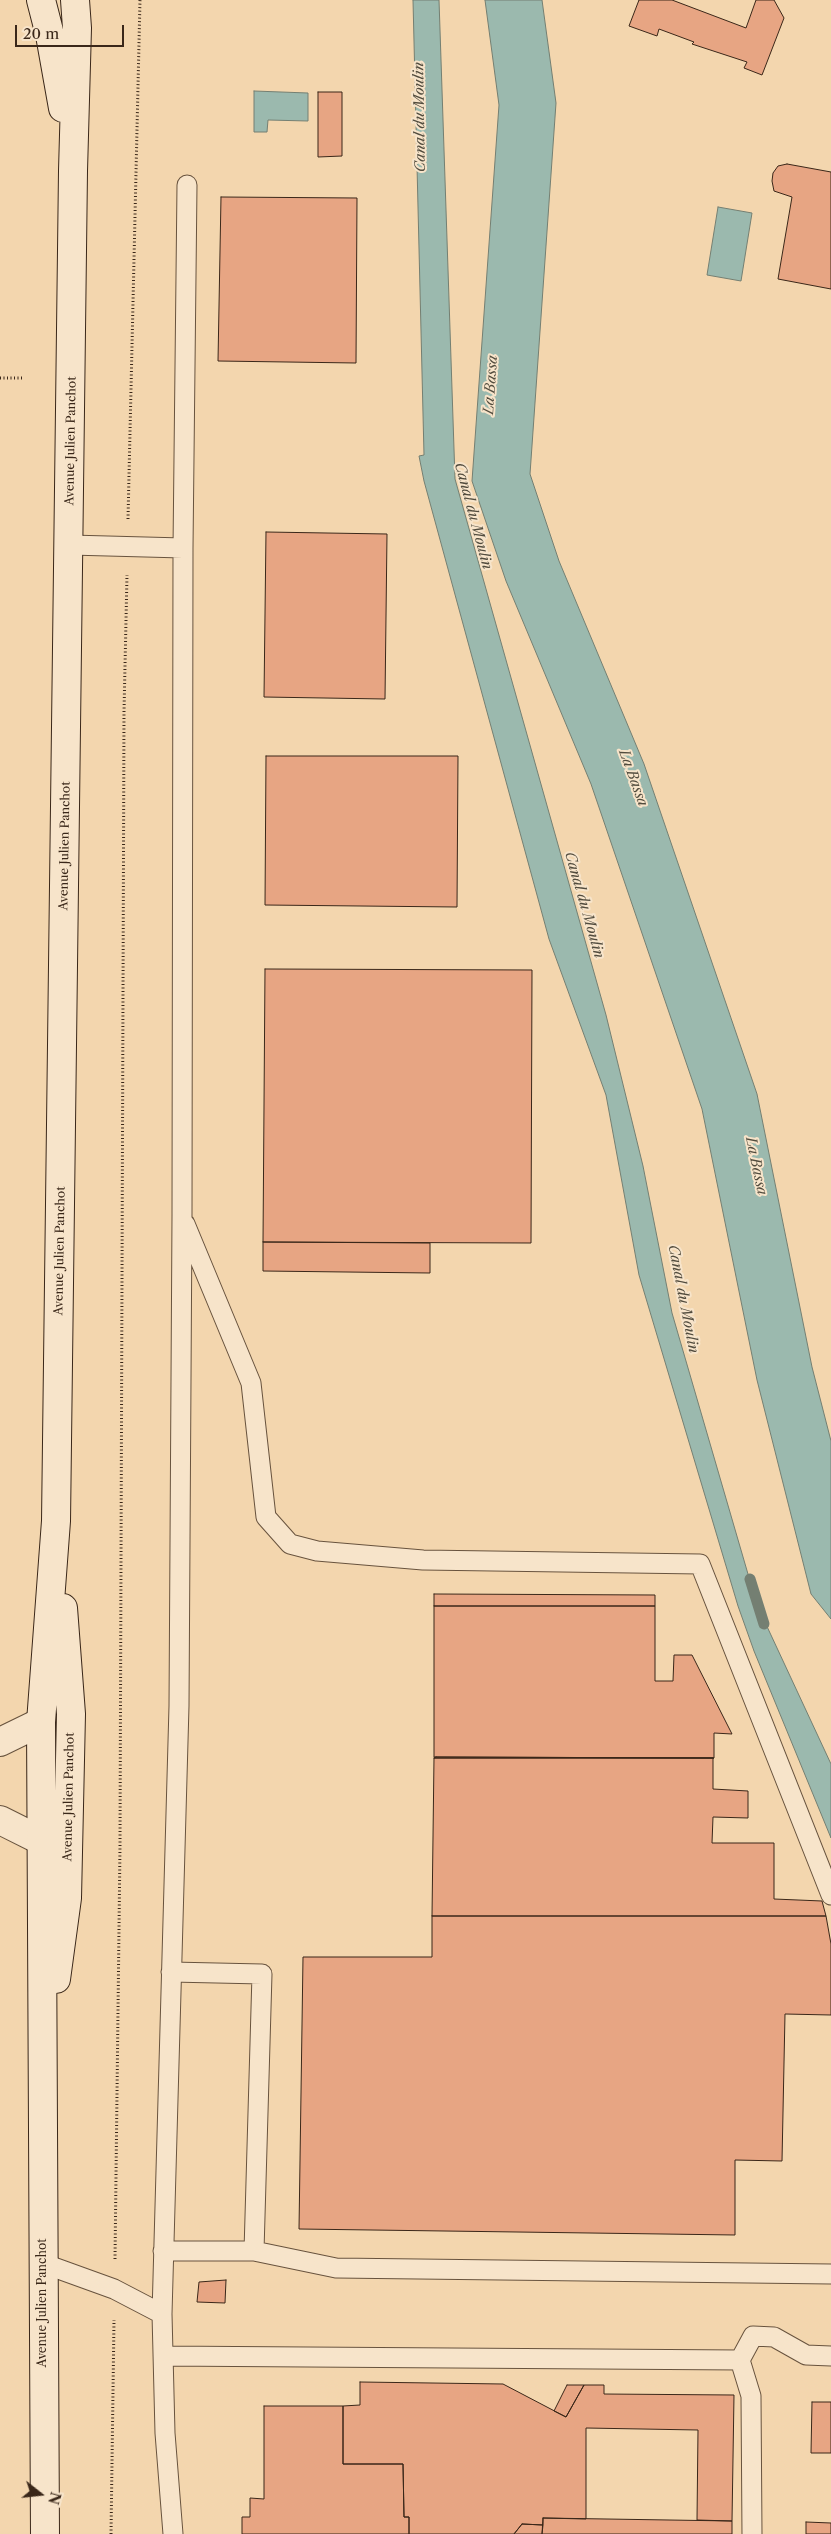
<!DOCTYPE html>
<html>
<head>
<meta charset="utf-8">
<style>
	body { margin:0 }
	#map { position:relative; width:831px; height:2534px; overflow:hidden; background:#f3d6ae; font-family:"Libre Caslon Text",serif }
	canvas { display:block }
	.north { position:absolute; left:15px; top:2469px; width:50px; height:50px; -webkit-text-stroke:4px #f7e4ca; paint-order:stroke; rotate:106deg; font-size:14px; font-weight:700; line-height:20px; text-align:center; color:#3a2719 }
	.north::after { content:''; display:block; margin:auto; width:18px; height:22px; background:#3a2719; clip-path:polygon(50% 0,100% 100%,50% 72%,0 100%) }
	.scale { position:absolute; left:15px; top:25px; width:109px; height:22px; box-sizing:border-box; border:2px solid #3a2719; border-top:0; padding-left:6px; font-size:15px; line-height:18px; white-space:nowrap; color:#3a2719; -webkit-text-stroke:4px #f7e4ca; paint-order:stroke }
</style>
</head>
<body>
<div id="map">
<canvas width="831" height="2534"></canvas>
<div class="north">N</div>
<div class="scale">20 m</div>
</div>
<script>
const ctx = document.querySelector('canvas').getContext('2d');
ctx.lineJoin = 'round';
function paint(path, color) { ctx.fillStyle = color; ctx.fill(path, 'evenodd'); }
const poly = rows => new Path2D(rows.map(r => 'M' + r).join(''));
function trace(path, color, width, dash) { ctx.strokeStyle = color; ctx.lineWidth = width; ctx.lineCap = dash ? 'butt' : 'round'; ctx.setLineDash(dash || []); ctx.stroke(path); }
function write(font, color, halo, rows, align = 'center') {
  ctx.font = font + ' "Libre Caslon Text",serif'; ctx.lineWidth = 4; ctx.setLineDash([]); ctx.textBaseline = 'middle'; ctx.strokeStyle = halo; ctx.fillStyle = color; for (const [text, x, y, turn = 0] of rows) {
    ctx.save(); ctx.translate(x, y); ctx.rotate((+turn || 0) * Math.PI / 180); ctx.textAlign = isNaN(turn) ? turn : align; if (halo) ctx.strokeText(text, 0, 0); ctx.fillText(text, 0, 0); ctx.restore();
  }
}
const water = poly([
	[413,0,439,0,455,479,606,1015,643,1166,672,1313,757,1605,831,1764,831,1838,754,1651,738,1606,639,1275,606,1095,549,939,424,481,419,456,424,455,413,0],
	[485,0,542,0,556,103,530,474,559,561,644,764,757,1094,812,1367,831,1441,831,1619,811,1594,757,1380,702,1109,591,784,506,581,472,481,499,105,485,0],
	[254,91,308,93,308,121,268,120,267,132,254,132,254,91],
	[718,207,752,213,741,281,707,275,718,207]
]);
const stream = poly([
	[750,1579,764,1624]
]);
const building = poly([
	[639,0,672,0,746,28,756,0,774,0,784,18,762,75,744,68,747,62,692,44,694,42,659,29,657,36,629,26,639,0],
	[318,92,342,92,342,156,318,157,318,92],
	[787,164,831,172,831,289,778,279,792,197,774,191,772,181,773,173,778,166,787,164],
	[221,197,357,198,356,363,218,361,221,197],
	[266,532,387,534,385,699,264,697,266,532],
	[266,756,458,756,457,907,265,905,266,756],
	[265,969,532,970,531,1243,263,1242,265,969],
	[263,1242,430,1243,430,1273,263,1271,263,1242],
	[434,1594,655,1595,655,1606,434,1606,434,1594],
	[434,1606,655,1606,655,1681,673,1681,674,1655,692,1655,732,1734,714,1733,714,1758,434,1757,434,1606],
	[436,1757,714,1758,434,1758,436,1757],
	[434,1758,713,1758,713,1789,748,1791,748,1818,713,1817,712,1843,774,1843,774,1899,822,1901,826,1916,432,1916,434,1758],
	[432,1916,826,1916,831,1944,831,2015,785,2014,782,2161,735,2160,735,2235,299,2229,303,1957,432,1957,432,1916],
	[226,2280,225,2303,197,2302,199,2282,226,2280],
	[360,2382,503,2384,566,2417,584,2385,604,2385,604,2394,734,2395,732,2521,697,2520,698,2430,586,2428,586,2519,543,2518,543,2525,522,2524,514,2534,409,2534,409,2517,404,2517,403,2464,343,2464,343,2406,360,2405,360,2382],
	[567,2385,584,2385,566,2417,554,2411,567,2385],
	[812,2402,831,2402,831,2453,811,2453,812,2402],
	[264,2406,343,2406,343,2464,403,2464,404,2517,409,2517,409,2534,242,2534,242,2517,250,2517,250,2498,264,2499,264,2406],
	[543,2518,732,2521,732,2534,542,2534,543,2518],
	[806,2522,831,2523,831,2534,806,2534,806,2522],
	[522,2524,543,2525,542,2534,514,2534,522,2524]
]);
const path = poly([
	[0,378,22,378],
	[128,519,140,0],
	[115,2259,120,1846,124,712,127,575],
	[111,2534,114,2320]
]);
const lane = poly([
	[70,545,183,548,182,1216,179,1706,162,2314],
	[183,548,187,185],
	[185,1224,251,1383,266,1517,290,1544,317,1551,423,1560,700,1564,831,1895],
	[171,1972,262,1974,254,2251],
	[163,2251,254,2251,336,2268,831,2274],
	[42,2263,114,2289,162,2314,165,2433,173,2534],
	[163,2356,740,2360,753,2336,774,2337,806,2355,831,2356],
	[740,2360,751,2396,752,2534]
]);
const street = poly([
	[0,1742,41,1722],
	[0,1820,40,1840]
]);
const secondary = poly([
	[41,0,50,35,63,108],
	[56,1979,67,1898,71,1714,63,1608],
	[45,2534,41,1722,56,1521,73,171,77,28,75,0]
]);
const streetNames = [
	["Avenue Julien Panchot",71,441,-89],
	["Avenue Julien Panchot",65,846,-89],
	["Avenue Julien Panchot",60,1251,-89],
	["Avenue Julien Panchot",69,1797,-89],
	["Avenue Julien Panchot",43,2303,-90]
];
const waterNames = [
	["Canal du Moulin",420,117,-91],
	["La Bassa",491,385,-86],
	["Canal du Moulin",473,516,75],
	["La Bassa",633,778,70],
	["Canal du Moulin",584,905,74],
	["La Bassa",756,1166,78],
	["Canal du Moulin",683,1299,79]
];
paint(water, '#9bb9ae');
trace(water, '#747f72', 1);
trace(stream, '#747f72', 11);
paint(building, '#e7a583');
trace(building, '#3a2719', 1);
trace(lane, '#68533e', 21);
trace(street, '#68533e', 30);
trace(secondary, '#3a2719', 30);
trace(path, '#3a2719', 3, [1, 2.5]);
trace(lane, '#f7e4ca', 19);
trace(street, '#f7e4ca', 28);
trace(secondary, '#f7e4ca', 28);
write('12px', '#3a2719', '#f7e4ca', streetNames);
write('italic 14px', '#524c3e', '#f7e4ca', waterNames);
</script>
</body>
</html>
